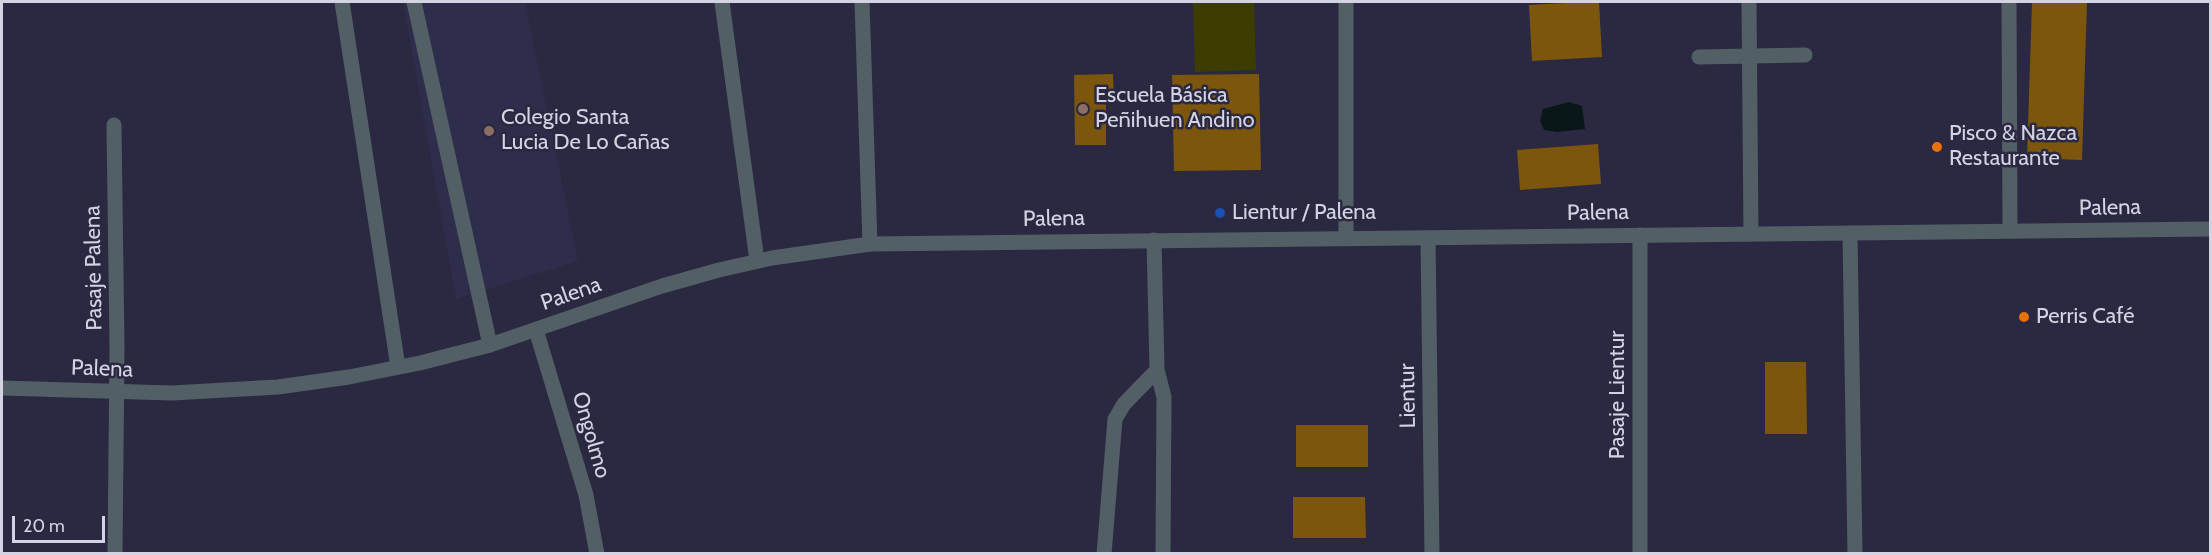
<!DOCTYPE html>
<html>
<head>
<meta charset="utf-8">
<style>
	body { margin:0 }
	#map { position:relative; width:2212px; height:555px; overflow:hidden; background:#2a2941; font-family:Cabin,sans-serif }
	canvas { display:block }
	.frame { position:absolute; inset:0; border:3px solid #d3d3e3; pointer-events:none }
	.scale { position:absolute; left:12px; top:516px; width:93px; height:27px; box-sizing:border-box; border:3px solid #d3d3e3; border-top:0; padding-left:8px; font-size:18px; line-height:21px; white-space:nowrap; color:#d3d3e3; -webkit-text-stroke:4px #2a2941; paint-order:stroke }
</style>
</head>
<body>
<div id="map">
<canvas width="2212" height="555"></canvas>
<div class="frame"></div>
<div class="scale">20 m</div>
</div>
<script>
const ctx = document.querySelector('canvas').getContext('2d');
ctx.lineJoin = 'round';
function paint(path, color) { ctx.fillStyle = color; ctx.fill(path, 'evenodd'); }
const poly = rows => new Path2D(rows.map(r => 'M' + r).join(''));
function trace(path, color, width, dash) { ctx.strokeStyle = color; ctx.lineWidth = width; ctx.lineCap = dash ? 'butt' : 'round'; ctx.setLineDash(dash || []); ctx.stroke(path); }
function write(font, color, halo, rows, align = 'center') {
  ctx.font = font + ' Cabin,sans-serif'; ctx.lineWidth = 5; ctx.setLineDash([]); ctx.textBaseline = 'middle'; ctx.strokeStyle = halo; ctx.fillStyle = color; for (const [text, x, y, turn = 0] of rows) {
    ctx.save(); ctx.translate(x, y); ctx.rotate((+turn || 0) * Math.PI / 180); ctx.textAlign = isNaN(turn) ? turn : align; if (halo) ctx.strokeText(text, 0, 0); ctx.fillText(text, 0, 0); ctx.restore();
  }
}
const built = poly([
	[403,2,525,2,578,261,456,299]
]);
const green = poly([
	[1193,2,1254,2,1256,70,1195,72]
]);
const water = poly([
	[1569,102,1582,106,1585,129,1557,132,1544,130,1540,121,1543,109]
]);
const building = poly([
	[1583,2,1599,2,1602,57,1532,61,1529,5],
	[2032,2,2087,2,2082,160,2027,158],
	[1113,74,1114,102,1106,102,1106,145,1075,145,1074,75],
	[1259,74,1261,170,1174,171,1172,75],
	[1598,144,1601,184,1520,190,1517,150],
	[1765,362,1806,362,1807,434,1765,434],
	[1296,425,1368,425,1368,467,1296,467],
	[1293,497,1365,497,1366,538,1293,538]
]);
const service = poly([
	[342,2,398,367],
	[414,2,490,345],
	[2009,2,2010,231]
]);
const minor = poly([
	[722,2,757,261],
	[862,2,870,244],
	[1346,2,1346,238],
	[1749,2,1751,234],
	[1699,57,1805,55],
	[114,125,117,348,115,554],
	[1850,233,1855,554],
	[1428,238,1432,554],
	[1154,240,1157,370,1164,397,1163,554],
	[536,330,586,495,597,554],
	[1104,554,1115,419,1124,404,1157,370],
	[1640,554,1640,235]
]);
const tertiary = poly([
	[2,388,172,393,278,387,349,377,420,363,490,345,662,286,719,270,772,258,870,244,2210,229]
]);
const markers = [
	[1083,109,6,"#8d6e63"],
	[489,131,6,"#8d6e63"],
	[1937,147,6,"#e8710a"],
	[1220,213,6,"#1a4fb4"],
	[2024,317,6,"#e8710a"]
];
const poiNames = [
	["Escuela Básica",1095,96],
	["Peñihuen Andino",1095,121],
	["Colegio Santa",501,118],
	["Lucia De Lo Cañas",501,143],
	["Pisco & Nazca",1949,134],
	["Restaurante",1949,159],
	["Lientur / Palena",1232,213],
	["Perris Café",2036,317]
];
const streetNames = [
	["Palena",2110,208,-1],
	["Palena",1598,213,-1],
	["Palena",1054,219,-1],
	["Pasaje Palena",94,268,-91],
	["Palena",571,294,-19],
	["Palena",102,369,2],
	["Pasaje Lientur",1618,395,-90],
	["Lientur",1408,396,-91],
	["Ongolmo",591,435,74]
];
paint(built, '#2f2d4c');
paint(green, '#3d3d01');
paint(water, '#091719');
paint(building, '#7d560e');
trace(service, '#526066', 15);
trace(minor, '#526066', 15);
trace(tertiary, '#526066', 15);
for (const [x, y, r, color] of markers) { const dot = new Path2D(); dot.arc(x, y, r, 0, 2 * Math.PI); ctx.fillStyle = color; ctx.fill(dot); trace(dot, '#2a2941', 2); }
write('22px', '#d3d3e3', '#2a2941', poiNames, 'left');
write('22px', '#d3d3e3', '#2a2941', streetNames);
</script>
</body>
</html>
